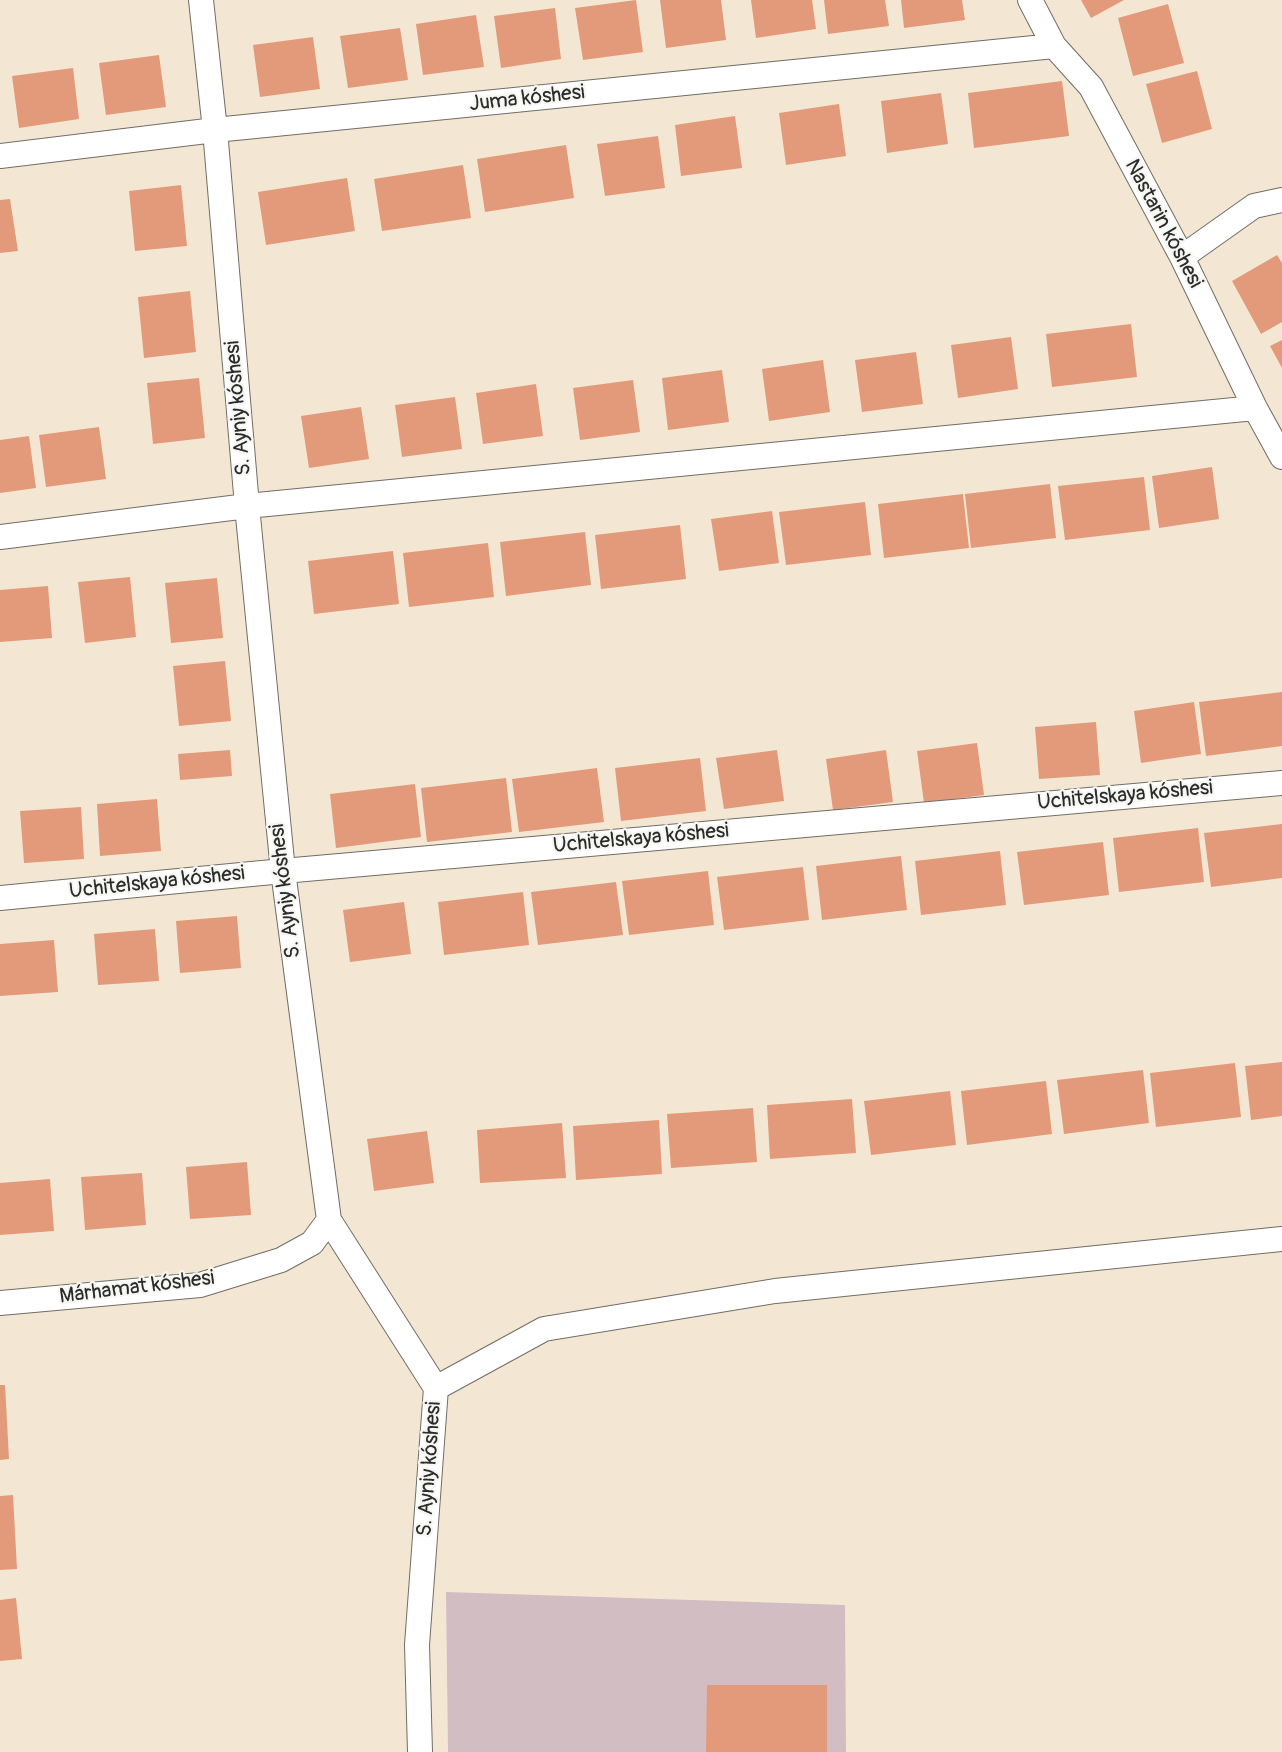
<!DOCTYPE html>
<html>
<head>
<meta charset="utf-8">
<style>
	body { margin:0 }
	canvas { display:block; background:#f3e7d3 }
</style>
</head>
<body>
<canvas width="1282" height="1752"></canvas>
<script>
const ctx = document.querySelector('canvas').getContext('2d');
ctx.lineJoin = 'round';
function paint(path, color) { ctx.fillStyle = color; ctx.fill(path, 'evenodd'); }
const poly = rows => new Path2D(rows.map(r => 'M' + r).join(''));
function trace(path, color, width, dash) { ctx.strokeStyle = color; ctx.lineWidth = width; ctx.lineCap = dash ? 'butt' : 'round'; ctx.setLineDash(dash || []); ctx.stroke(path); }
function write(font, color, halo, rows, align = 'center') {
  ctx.font = font + ' Pangolin,sans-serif'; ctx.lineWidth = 4.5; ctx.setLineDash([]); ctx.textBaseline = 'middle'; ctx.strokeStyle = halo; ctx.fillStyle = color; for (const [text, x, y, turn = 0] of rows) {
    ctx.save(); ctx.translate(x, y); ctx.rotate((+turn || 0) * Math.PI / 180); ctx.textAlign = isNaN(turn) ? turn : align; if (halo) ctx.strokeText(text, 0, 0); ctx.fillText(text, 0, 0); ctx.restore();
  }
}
const industrial = poly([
	[446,1592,845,1605,846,1752,448,1752]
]);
const building = poly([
	[636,0,643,52,583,60,575,8],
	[660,0,721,0,726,40,666,48],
	[751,0,812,0,816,29,756,38],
	[824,0,885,0,889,26,828,34],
	[901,0,962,0,965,20,904,28],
	[1081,0,1124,0,1091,18],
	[1168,4,1184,63,1133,76,1118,18],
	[555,8,561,59,501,68,494,16],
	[476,15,484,67,423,75,416,24],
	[400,28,408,80,348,88,340,36],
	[313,37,320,89,260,97,253,45],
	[159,55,166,107,106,115,99,63],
	[73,68,79,119,19,128,12,76],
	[1197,71,1212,129,1162,143,1146,84],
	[1062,81,1069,136,974,148,968,93],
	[941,93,948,144,887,153,881,101],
	[839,104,846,156,786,165,779,113],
	[735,116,742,168,681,176,675,125],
	[658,136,665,188,605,196,597,144],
	[566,145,574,198,485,212,477,159],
	[463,165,471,218,382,231,374,179],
	[347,178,355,231,266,245,258,192],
	[181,185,187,246,135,251,129,191],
	[10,199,18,251,0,253,0,200],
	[1277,255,1282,263,1282,322,1261,334,1232,281],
	[190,291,196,352,144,358,138,297],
	[1131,324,1137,377,1052,387,1046,334],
	[1011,337,1018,389,958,398,951,345],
	[1282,340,1282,368,1270,346],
	[916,352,923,404,862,412,855,360],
	[823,360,830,412,769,421,762,369],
	[722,370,729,422,668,430,662,378],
	[199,378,205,438,153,444,147,383],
	[633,380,640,432,580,440,573,388],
	[536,384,543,436,483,444,476,393],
	[455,397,462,449,402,457,395,405],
	[361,407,369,459,309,468,301,416],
	[99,427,106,479,46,487,39,435],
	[29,436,36,488,0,493,0,440],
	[1212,467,1219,519,1159,528,1152,476],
	[1144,477,1150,530,1065,540,1058,486],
	[1050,484,1056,538,971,548,965,494],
	[963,494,969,548,884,558,878,504],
	[865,502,871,555,786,565,779,512],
	[772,511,779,563,719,571,711,519],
	[680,525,686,579,601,589,595,535],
	[585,532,591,585,506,596,500,542],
	[488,543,494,597,409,607,403,553],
	[393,551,399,604,314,614,308,561],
	[130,577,136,637,85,643,78,582],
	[217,578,223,638,171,643,165,583],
	[48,586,52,638,0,642,0,590],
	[225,661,231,721,179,726,173,666],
	[1282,692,1282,746,1206,756,1199,702],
	[1194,702,1201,754,1141,763,1134,711],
	[1096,722,1100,775,1039,779,1035,727],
	[977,743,984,795,924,803,917,751],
	[230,750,232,776,180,780,178,754],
	[777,750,784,801,724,809,716,758],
	[886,750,893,802,833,810,826,759],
	[700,758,706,811,621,821,615,768],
	[597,768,604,822,519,832,512,779],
	[506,778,512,832,427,842,421,788],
	[415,784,421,837,336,848,330,794],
	[157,799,161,851,100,856,97,804],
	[81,807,84,859,24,863,20,811],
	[1282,824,1282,878,1211,887,1204,833],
	[1198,828,1204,882,1119,892,1113,838],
	[1103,842,1109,895,1024,905,1017,852],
	[1000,851,1006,905,921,915,915,861],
	[901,856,907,910,822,920,816,866],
	[803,867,809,920,724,930,717,877],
	[708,871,714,925,629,935,622,881],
	[616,882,623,935,538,945,531,892],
	[523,892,529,945,444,955,438,902],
	[404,902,411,954,350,962,343,910],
	[237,916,241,968,180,973,176,921],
	[155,929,159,981,98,985,94,934],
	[54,940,58,992,0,996,0,944],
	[1282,1062,1282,1116,1251,1120,1245,1066],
	[1235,1063,1241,1117,1156,1127,1150,1073],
	[1143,1070,1149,1123,1064,1134,1057,1080],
	[1046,1081,1052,1134,967,1145,961,1091],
	[950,1091,956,1145,871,1155,864,1101],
	[852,1099,856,1153,770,1159,767,1105],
	[753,1108,757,1162,671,1168,667,1114],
	[659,1120,662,1174,576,1180,573,1126],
	[562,1123,566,1178,480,1183,477,1130],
	[427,1131,434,1183,374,1191,367,1139],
	[247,1162,251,1215,190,1219,186,1167],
	[142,1173,146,1225,85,1230,81,1177],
	[50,1179,54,1231,0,1235,0,1183],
	[0,1385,5,1385,9,1459,0,1460],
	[13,1495,17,1569,0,1570,0,1496],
	[16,1598,22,1659,0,1661,0,1600],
	[707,1685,827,1685,827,1752,706,1752]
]);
const street = poly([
	[201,0,215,130,247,506,283,871,329,1220,436,1388,417,1645,420,1752],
	[1030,0,1054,46,1091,87,1182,257,1255,408,1282,457],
	[0,156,215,130,1054,46],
	[1182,257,1254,206,1282,200],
	[0,537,247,506,1255,408],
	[0,898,283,871,1282,783],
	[0,1303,200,1285,281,1260,312,1243,329,1220],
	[436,1388,544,1329,775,1291,1282,1239]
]);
const streetNames = [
	["Juma kóshesi",527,99,-6],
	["Nastarin kóshesi",1163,224,62],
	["S. Ayniy kóshesi",239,408,-95],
	["Uchitelskaya kóshesi",1125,796,-5],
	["Uchitelskaya kóshesi",641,839,-5],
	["Uchitelskaya kóshesi",157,883,-6],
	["S. Ayniy kóshesi",286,891,-97],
	["Márhamat kóshesi",137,1288,-7],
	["S. Ayniy kóshesi",430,1469,-86]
];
paint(industrial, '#d2bec2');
paint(building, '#e39a7a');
trace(street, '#716d66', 26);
trace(street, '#fff', 24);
write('21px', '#2b2b2b', '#f6f6f2', streetNames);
</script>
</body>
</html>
